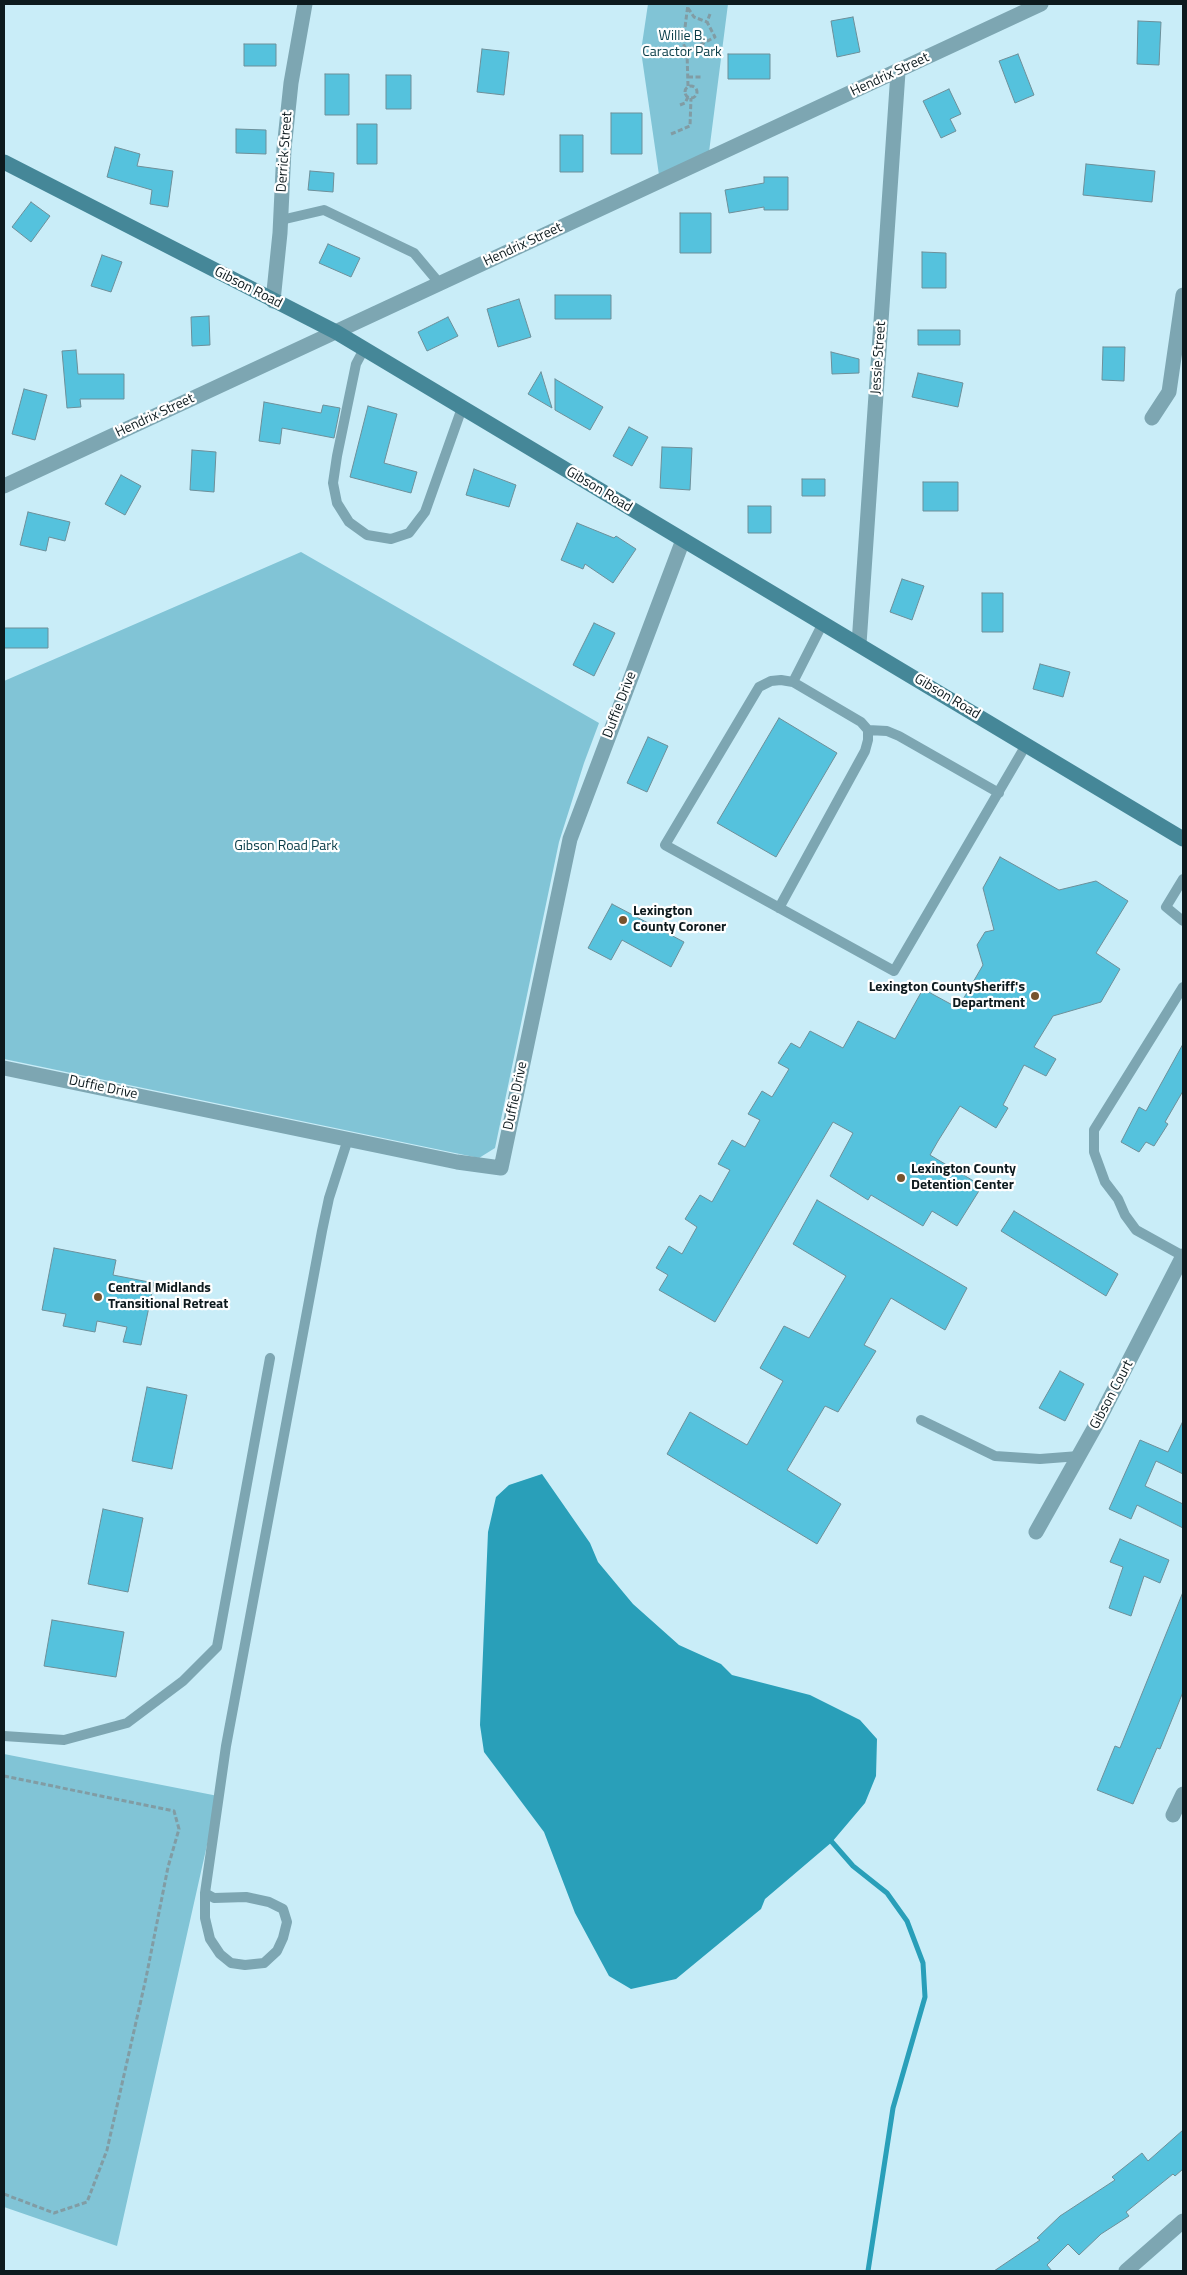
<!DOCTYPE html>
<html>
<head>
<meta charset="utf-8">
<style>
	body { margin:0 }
	#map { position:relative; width:1187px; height:2275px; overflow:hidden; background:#c9edf8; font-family:"Titillium Web",sans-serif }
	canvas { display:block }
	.frame { position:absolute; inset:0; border:5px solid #0d1a1e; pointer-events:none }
</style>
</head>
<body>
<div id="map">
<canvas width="1187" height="2275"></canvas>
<div class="frame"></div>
</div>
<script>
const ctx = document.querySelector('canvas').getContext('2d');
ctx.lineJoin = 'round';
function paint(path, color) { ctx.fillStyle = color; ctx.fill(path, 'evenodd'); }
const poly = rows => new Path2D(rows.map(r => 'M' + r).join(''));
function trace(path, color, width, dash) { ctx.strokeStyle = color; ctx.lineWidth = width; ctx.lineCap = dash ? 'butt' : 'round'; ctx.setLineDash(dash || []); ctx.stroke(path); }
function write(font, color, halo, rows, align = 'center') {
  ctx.font = font + ' "Titillium Web",sans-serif'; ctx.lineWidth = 4.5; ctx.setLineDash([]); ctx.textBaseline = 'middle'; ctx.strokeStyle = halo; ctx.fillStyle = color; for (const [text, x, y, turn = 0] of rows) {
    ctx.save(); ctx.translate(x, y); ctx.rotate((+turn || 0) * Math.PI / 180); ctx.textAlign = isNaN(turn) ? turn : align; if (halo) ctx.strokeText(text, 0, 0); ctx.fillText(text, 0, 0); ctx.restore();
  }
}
const green = poly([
	[648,4,728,4,708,160,660,182,641,51],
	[301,552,599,723,584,763,559,842,495,1148,479,1158,4,1059,4,681],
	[4,1754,218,1796,117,2246,4,2207]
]);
const water = poly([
	[542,1474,590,1543,598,1562,633,1604,679,1645,721,1664,732,1675,810,1695,860,1720,877,1739,876,1776,865,1803,832,1842,765,1899,761,1909,676,1979,631,1989,609,1976,575,1913,544,1832,484,1752,480,1725,488,1532,496,1497,509,1485]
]);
const stream = poly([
	[832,1842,853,1866,887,1893,907,1921,923,1963,925,1997,893,2108,868,2271]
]);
const building = poly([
	[853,17,860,52,837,57,831,21,853,17],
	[1138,21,1161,22,1159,65,1137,64,1138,21],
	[244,44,276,44,276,66,244,66,244,44],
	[482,49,509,52,504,95,477,92,482,49],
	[728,54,770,54,770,79,728,79,728,54],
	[1018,54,1034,95,1015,103,999,61,1018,54],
	[325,74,349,74,349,115,325,115,325,74],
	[386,75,411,75,411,109,386,109,386,75],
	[949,89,961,114,950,119,956,131,941,138,923,101,949,89],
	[611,113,642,113,642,154,611,154,611,113],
	[357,124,377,124,377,164,357,164,357,124],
	[236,129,266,130,266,154,236,153,236,129],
	[560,135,583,135,583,172,560,172,560,135],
	[115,147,140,154,137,166,173,171,168,207,150,204,152,190,107,177,115,147],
	[1086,164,1155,171,1152,202,1083,195,1086,164],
	[310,171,334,173,333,192,308,190,310,171],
	[764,177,788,177,788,210,764,210,764,207,729,213,725,190,764,183,764,177],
	[31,202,50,216,31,242,12,227,31,202],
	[680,213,711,213,711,253,680,253,680,213],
	[328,244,360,258,351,277,319,263,328,244],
	[922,252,946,253,946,288,922,288,922,252],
	[102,255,122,262,111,292,91,286,102,255],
	[555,295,611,295,611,319,555,319,555,295],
	[519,299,531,337,498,347,487,309,519,299],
	[209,316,210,345,192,346,191,317,209,316],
	[448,317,458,336,427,351,418,332,448,317],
	[918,330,960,330,960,345,918,345,918,330],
	[1103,347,1125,347,1124,381,1102,380,1103,347],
	[76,350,78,374,124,374,124,399,80,399,81,407,67,408,62,351,76,350],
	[831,352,859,359,859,373,832,374,831,352],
	[541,372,552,408,528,394,541,372],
	[918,373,963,383,958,407,912,397,918,373],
	[555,379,603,407,590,430,555,410,555,379],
	[24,389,47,395,35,440,12,434,24,389],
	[264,402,321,413,323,405,340,408,334,438,282,428,280,444,259,441,264,402],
	[368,406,397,414,384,463,417,472,411,493,350,477,368,406],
	[629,427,648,437,632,466,613,456,629,427],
	[662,447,692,448,690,490,660,488,662,447],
	[192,450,216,452,214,492,190,490,192,450],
	[474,469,516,485,509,507,466,495,474,469],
	[121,475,141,486,125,515,105,504,121,475],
	[802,479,825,479,825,496,802,496,802,479],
	[923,482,958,482,958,511,923,511,923,482],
	[748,506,771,506,771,533,748,533,748,506],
	[28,512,70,522,65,541,49,537,46,551,20,545,28,512],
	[577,523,614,538,616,536,636,549,613,583,585,564,583,569,561,560,577,523],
	[902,579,924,586,912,620,890,612,902,579],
	[982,593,1003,593,1003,632,982,632,982,593],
	[594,623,615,633,594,676,573,665,594,623],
	[4,628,48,628,48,648,4,648,4,628],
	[1040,664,1070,672,1063,697,1033,689,1040,664],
	[779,718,837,753,776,857,717,823,779,718],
	[648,737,668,746,647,792,627,783,648,737],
	[1000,857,1059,890,1096,881,1128,901,1096,953,1120,969,1101,1002,1053,1016,1034,1047,1056,1059,1046,1076,1024,1065,1003,1105,1008,1108,996,1128,960,1106,938,1141,930,1155,982,1186,957,1226,932,1211,923,1226,871,1195,868,1200,830,1176,853,1133,833,1122,715,1322,659,1290,668,1275,656,1268,669,1246,682,1254,697,1227,685,1219,700,1195,712,1202,730,1170,718,1164,732,1140,745,1147,760,1120,748,1114,762,1091,772,1097,789,1069,778,1063,791,1043,800,1048,810,1031,843,1048,858,1021,895,1039,923,989,958,1008,983,965,977,945,985,932,994,930,983,888,1000,857],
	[612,904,684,942,671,967,622,940,611,960,588,948,612,904],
	[1183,1044,1183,1091,1165,1122,1168,1124,1154,1146,1146,1142,1139,1152,1121,1142,1139,1107,1146,1111,1183,1044],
	[817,1200,967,1288,945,1330,891,1298,864,1345,876,1351,838,1412,825,1406,787,1470,841,1504,817,1544,667,1454,690,1412,747,1445,783,1381,760,1368,784,1326,809,1338,846,1276,793,1244,817,1200],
	[1014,1211,1118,1274,1106,1296,1001,1231,1014,1211],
	[54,1248,116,1260,113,1275,154,1283,141,1345,123,1342,127,1327,97,1321,95,1332,63,1326,66,1314,42,1310,54,1248],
	[1060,1371,1084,1384,1065,1421,1039,1408,1060,1371],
	[147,1387,187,1395,172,1469,132,1461,147,1387],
	[1183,1421,1183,1474,1156,1461,1145,1486,1183,1504,1183,1528,1137,1505,1131,1519,1109,1509,1140,1440,1168,1452,1183,1421],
	[103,1509,143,1518,128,1592,88,1584,103,1509],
	[1120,1539,1169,1560,1160,1583,1144,1576,1131,1616,1109,1608,1123,1567,1110,1562,1120,1539],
	[1183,1592,1183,1692,1160,1749,1157,1748,1133,1804,1097,1790,1115,1746,1120,1748,1183,1592],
	[52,1620,124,1632,116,1677,44,1666,52,1620],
	[1183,2130,1183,2169,1175,2176,1173,2174,1126,2212,1129,2216,1101,2234,1079,2255,1068,2244,1047,2265,1052,2271,994,2271,1040,2240,1037,2238,1060,2216,1115,2180,1112,2177,1142,2153,1148,2161,1183,2130]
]);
const path = poly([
	[688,8,694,17,707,22],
	[687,52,715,37,707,22,710,14],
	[688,77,702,77],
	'685 92a6 6 0 1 1 12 0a6 6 0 1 1-12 0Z',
	[688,86,687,52,683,43,688,4],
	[680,105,685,103,688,97],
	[671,134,690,126,691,98],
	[4,1776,174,1811,179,1829,168,1867,146,1978,107,2150,87,2202,54,2213,4,2194]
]);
const lane = poly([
	[281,220,324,210,414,253,440,284],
	[364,349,356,364,337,456,333,483,337,503,349,522,367,535,391,539,409,533,425,512,462,408],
	[823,623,793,682,781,680,771,681,759,687,665,845,894,971,1026,745],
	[868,730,887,731,899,736,999,793],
	[1183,879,1166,907,1183,921],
	[779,908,865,751,868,740,868,730,861,722,793,682],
	[1183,1256,1136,1230,1125,1215,1118,1199,1105,1182,1094,1152,1094,1130,1183,987],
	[921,1420,995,1456,1040,1459,1079,1456],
	[4,1736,64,1740,127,1723,183,1681,217,1647,270,1358],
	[205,1893,205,1918,210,1939,220,1954,231,1963,245,1965,264,1963,277,1951,283,1938,287,1922,283,1909,269,1902,246,1897,214,1898,205,1893,226,1746,322,1231,329,1198,348,1139]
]);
const street = poly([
	[273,301,280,233,284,149,291,83,305,4],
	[1152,418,1169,392,1183,295],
	[4,486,1041,4],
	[859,644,898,72],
	[4,1068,457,1162,501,1168,570,839,683,540],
	[1036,1532,1096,1425,1183,1256],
	[1173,1815,1183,1794],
	[1126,2271,1183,2221]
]);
const secondary = poly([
	[4,162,336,332,1183,839]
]);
const markers = [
	[623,920,5,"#77532d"],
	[1035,996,5,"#77532d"],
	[901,1178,5,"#77532d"],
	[98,1297,5,"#77532d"]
];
const parkNames = [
	["Willie B.",682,37],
	["Caractor Park",682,53],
	["Gibson Road Park",286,847]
];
const streetNames = [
	["Hendrix Street",890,75,-25],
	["Derrick Street",285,152,-86],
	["Hendrix Street",523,245,-25],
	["Gibson Road",248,288,27],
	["Jessie Street",879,358,-86],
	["Hendrix Street",155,416,-25],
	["Gibson Road",599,490,31],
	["Gibson Road",947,697,31],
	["Duffie Drive",620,705,-69],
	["Duffie Drive",103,1088,12],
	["Duffie Drive",516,1096,-78],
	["Gibson Court",1112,1395,-62]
];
const poiNames = [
	["Lexington",633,912],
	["County Coroner",633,928],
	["Lexington CountySheriff's",1025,988,"right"],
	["Department",1025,1004,"right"],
	["Lexington County",911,1170],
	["Detention Center",911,1186],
	["Central Midlands",108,1289],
	["Transitional Retreat",108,1305]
];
paint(green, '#81c4d6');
paint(water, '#299fb9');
trace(stream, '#299fb9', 5);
paint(building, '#55c2dd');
trace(building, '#6d8f99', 1);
trace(path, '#819ca4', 3, [5, 2.5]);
trace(lane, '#7da6b2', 10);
trace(street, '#7da6b2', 15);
trace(secondary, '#458798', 15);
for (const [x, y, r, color] of markers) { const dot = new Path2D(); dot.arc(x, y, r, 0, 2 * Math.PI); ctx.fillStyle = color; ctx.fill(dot); trace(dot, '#fff', 2); }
write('14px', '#093d48', '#fff', parkNames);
write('14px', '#0d1a1e', '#fff', streetNames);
write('bold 14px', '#0d1a1e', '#fff', poiNames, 'left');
</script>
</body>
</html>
